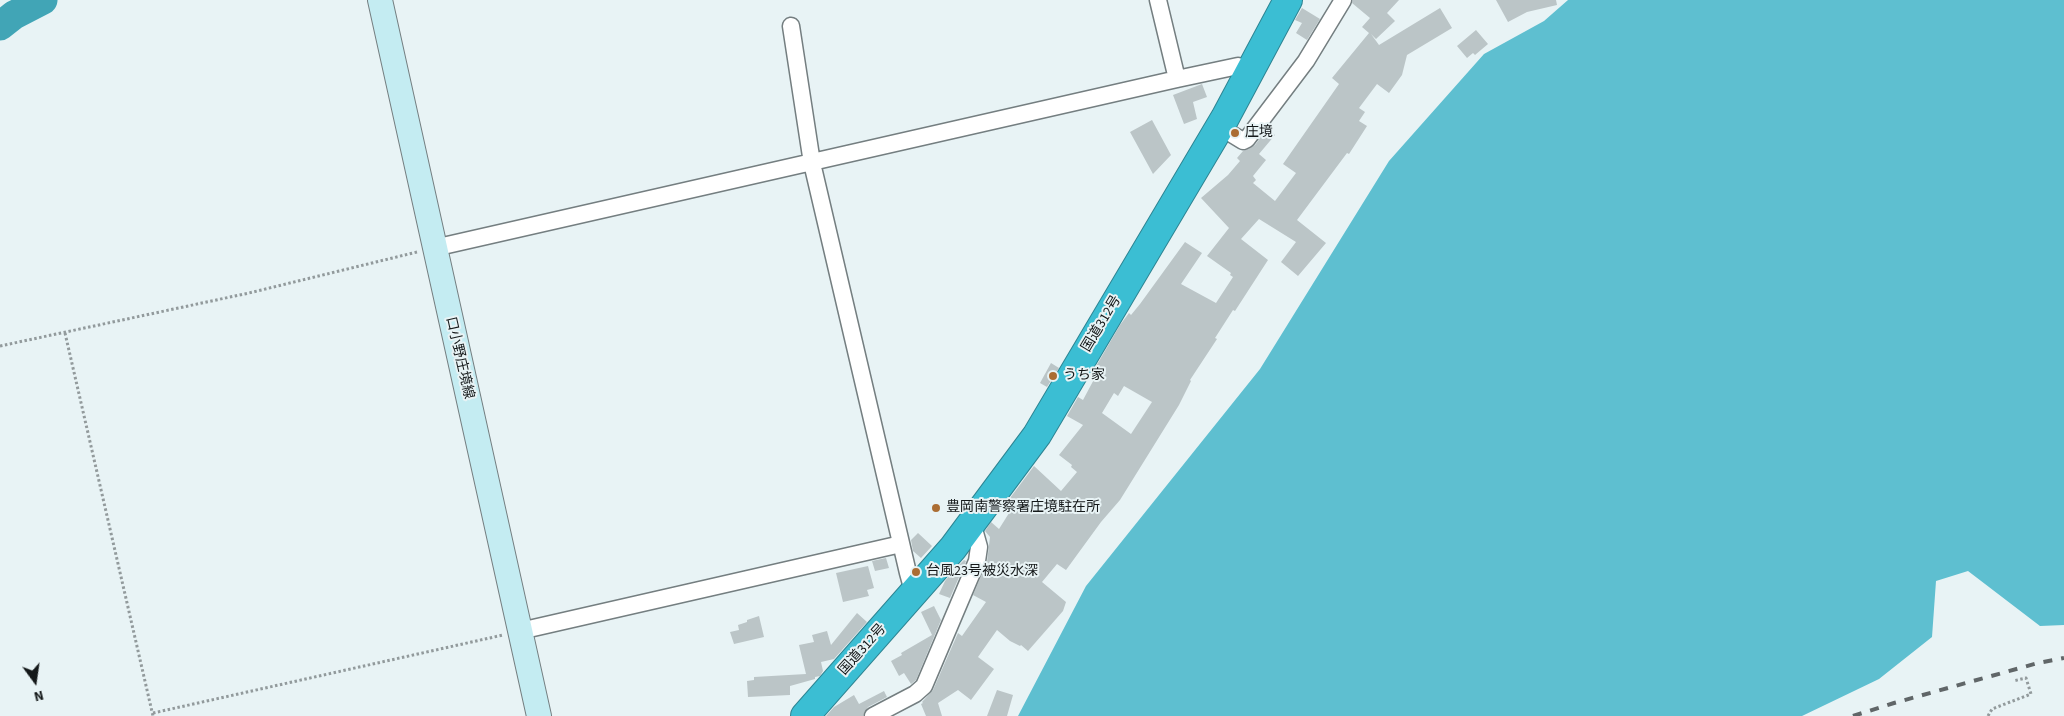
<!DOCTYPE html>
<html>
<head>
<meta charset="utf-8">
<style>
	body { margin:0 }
	#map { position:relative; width:2064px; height:716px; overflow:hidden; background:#e8f3f5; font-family:"Source Sans 3",sans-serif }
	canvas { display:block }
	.north { position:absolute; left:10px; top:656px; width:50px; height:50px; -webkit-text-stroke:4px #e8f3f5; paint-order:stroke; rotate:166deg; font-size:14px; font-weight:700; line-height:20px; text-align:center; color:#141819 }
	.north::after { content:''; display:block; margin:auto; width:18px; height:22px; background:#141819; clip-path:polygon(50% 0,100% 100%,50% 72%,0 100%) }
</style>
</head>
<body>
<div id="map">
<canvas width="2064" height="716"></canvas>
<div class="north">N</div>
</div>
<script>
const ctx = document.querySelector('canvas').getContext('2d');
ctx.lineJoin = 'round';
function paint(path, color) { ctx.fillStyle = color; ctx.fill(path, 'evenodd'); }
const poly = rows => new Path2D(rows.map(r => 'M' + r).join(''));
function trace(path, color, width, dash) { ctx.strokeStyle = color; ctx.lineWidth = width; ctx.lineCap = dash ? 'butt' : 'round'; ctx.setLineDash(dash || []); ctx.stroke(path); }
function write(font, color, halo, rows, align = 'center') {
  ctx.font = font + ' "Source Sans 3","Noto Sans JP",sans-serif'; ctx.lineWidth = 4; ctx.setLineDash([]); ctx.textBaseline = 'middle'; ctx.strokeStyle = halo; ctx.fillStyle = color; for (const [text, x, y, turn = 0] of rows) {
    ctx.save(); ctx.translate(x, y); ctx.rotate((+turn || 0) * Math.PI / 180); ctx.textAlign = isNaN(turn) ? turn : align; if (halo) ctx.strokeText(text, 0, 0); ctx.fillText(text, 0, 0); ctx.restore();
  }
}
const forest = poly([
	[1568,0,2064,0,2064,625,2040,626,1968,571,1936,581,1932,637,1879,679,1802,716,1018,716,1086,586,1260,369,1389,161,1484,54,1544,21]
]);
const river = poly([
	[0,26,14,15,43,0]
]);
const building = poly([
	[1353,0,1399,0,1387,13,1395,21,1376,39,1371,34,1379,45,1440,8,1452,28,1407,55,1402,75,1389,93,1377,84,1359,108,1365,112,1359,121,1367,126,1349,154,1347,153,1297,220,1326,243,1298,276,1281,262,1296,242,1259,219,1241,239,1268,260,1235,311,1233,310,1215,338,1217,339,1190,380,1191,381,1179,405,1120,500,1101,522,1066,570,1057,564,1042,582,1066,602,1063,611,1028,651,1021,645,1020,646,1010,641,997,630,978,657,994,669,971,700,958,690,938,703,942,716,926,716,921,704,923,703,922,702,933,690,958,633,962,636,986,602,973,595,987,562,990,537,985,531,991,522,999,529,1016,502,1010,498,1034,466,1061,491,1077,472,1071,467,1072,465,1059,455,1083,425,1067,416,1078,397,1083,400,1099,370,1095,368,1120,325,1129,313,1131,315,1140,304,1185,242,1202,253,1181,284,1216,303,1233,277,1230,275,1231,273,1207,256,1229,228,1201,198,1228,175,1240,161,1237,158,1243,151,1255,145,1267,129,1275,135,1259,154,1266,160,1253,176,1256,180,1253,183,1275,201,1296,173,1283,164,1339,84,1332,78,1369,33,1362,27,1370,18,1352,3],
	[1124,386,1152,402,1131,434,1102,413,1114,393,1118,396],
	[1496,0,1556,0,1557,5,1527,12,1508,22],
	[1302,8,1320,19,1307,40,1296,33,1302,23,1295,20],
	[1476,30,1488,44,1475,55,1473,53,1467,58,1457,46],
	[1202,84,1207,97,1193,102,1197,119,1184,124,1173,95],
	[1152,120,1171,155,1153,174,1130,132],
	[1051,363,1059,368,1047,387,1040,383],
	[918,533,932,546,921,558,913,551,911,540],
	[886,558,889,568,875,571,872,561],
	[964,560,966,561,950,598,939,594,945,581,950,575,953,576,957,567],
	[868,566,874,588,867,590,869,596,843,602,836,573],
	[934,606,941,620,916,680,911,684,904,673,899,676,891,661,902,655,901,653,932,635,921,612],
	[857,613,867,622,834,659,821,662,823,671,820,676,815,677,815,679,790,686,790,695,748,697,747,681,754,680,754,677,806,674,799,645,814,642,812,635,827,631,831,645],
	[759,616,764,637,734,644,730,632,739,630,738,625,747,622,747,620],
	[997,690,1013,695,1007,716,987,716],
	[884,691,887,697,868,707,863,716,826,716,834,707,854,695,859,704]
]);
const path = poly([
	[65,333,153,716],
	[0,346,249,293,417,252],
	[153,713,503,635],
	[1988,716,1992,709,2031,694,2026,678,2013,681]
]);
const street = poly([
	[1158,0,1177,79],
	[791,26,812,163,908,573,911,584,917,589],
	[1220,127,1243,141,1247,139,1306,61,1343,0],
	[434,248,1177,79,1238,66,1251,72],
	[520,631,901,544],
	[873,716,915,694,924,686,977,561,979,547,972,522]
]);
const secondary = poly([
	[380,0,539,716]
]);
const highway = poly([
	[805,716,953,548,1037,435,1225,118,1288,0]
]);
const rail = poly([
	[1853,716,1894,703,2038,663,2064,658]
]);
const markers = [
	[1235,133,5,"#ab6d33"],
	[1053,376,5,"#ab6d33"],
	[936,508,5,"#ab6d33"],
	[916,572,5,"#ab6d33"]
];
const poiNames = [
	["庄境",1245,133],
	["うち家",1063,376],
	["豊岡南警察署庄境駐在所",946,508],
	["台風23号被災水深",926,572]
];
const streetNames = [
	["国道312号",1102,324,-59],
	["口小野庄境線",459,358,77],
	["国道312号",863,650,-48]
];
paint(forest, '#5ebfd0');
trace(river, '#41a5b6', 29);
paint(building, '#bbc5c7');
trace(street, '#747e80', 19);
trace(secondary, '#747e80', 26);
trace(highway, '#2d8492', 30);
trace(path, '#929a9c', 3, [2.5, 2.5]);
trace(street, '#fff', 16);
trace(secondary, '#c4ecf2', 24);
trace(highway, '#3bbed3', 28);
trace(rail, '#606668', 4, [9, 9]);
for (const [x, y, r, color] of markers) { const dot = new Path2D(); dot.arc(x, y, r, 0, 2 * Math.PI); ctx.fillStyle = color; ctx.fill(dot); trace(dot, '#e8f3f5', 2); }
write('14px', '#141819', '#e8f3f5', poiNames, 'left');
write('14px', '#141819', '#e8f3f5', streetNames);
</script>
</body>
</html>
